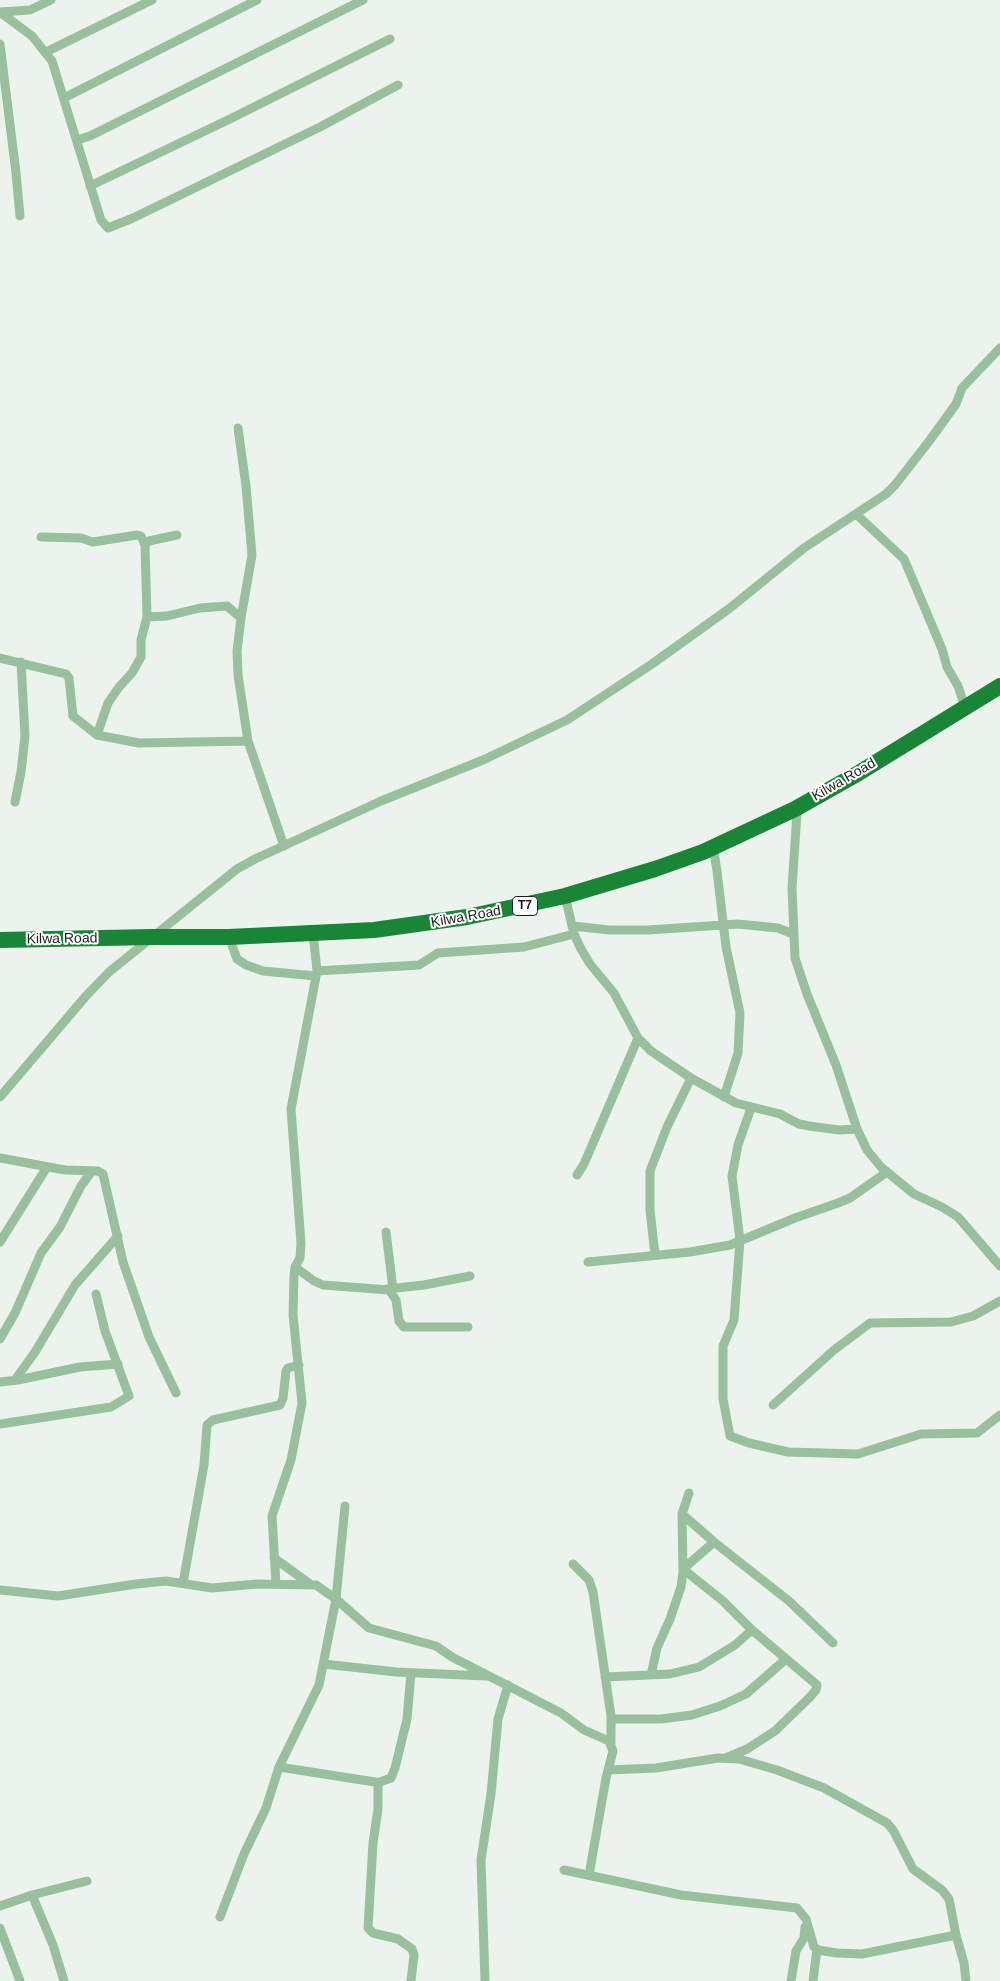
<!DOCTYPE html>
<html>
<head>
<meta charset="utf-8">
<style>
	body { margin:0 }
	canvas { display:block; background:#ecf3ec }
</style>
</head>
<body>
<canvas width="1000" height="1981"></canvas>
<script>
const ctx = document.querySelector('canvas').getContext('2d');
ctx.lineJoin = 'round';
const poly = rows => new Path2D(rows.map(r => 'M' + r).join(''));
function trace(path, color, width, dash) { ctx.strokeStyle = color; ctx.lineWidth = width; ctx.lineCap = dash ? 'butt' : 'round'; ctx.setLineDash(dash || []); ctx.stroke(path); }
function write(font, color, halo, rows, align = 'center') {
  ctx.font = font + ' Arial,sans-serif'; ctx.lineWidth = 4; ctx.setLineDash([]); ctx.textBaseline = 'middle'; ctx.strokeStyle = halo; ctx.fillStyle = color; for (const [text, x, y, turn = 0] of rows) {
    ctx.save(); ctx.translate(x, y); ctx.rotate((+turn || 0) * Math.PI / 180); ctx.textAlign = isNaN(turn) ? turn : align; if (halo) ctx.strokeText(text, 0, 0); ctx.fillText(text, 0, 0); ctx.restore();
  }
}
const street = poly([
	[0,12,32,36,52,61,101,220,108,228,133,218,320,127,398,85],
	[1,12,30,10,51,0],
	[0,44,16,173,20,216],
	[46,52,152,0],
	[64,98,257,0],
	[77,140,90,136,363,0],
	[90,186,230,119,390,39],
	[238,428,246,486,252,555,241,618,237,651,238,675,248,741,284,846],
	[856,514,904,559,942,649,947,667,958,686,965,707],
	[41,537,81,538,93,542,137,535,141,536,145,545],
	[147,617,167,616,200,608,227,606,241,618],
	[0,658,66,674,69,678,73,716,97,735,139,743,248,741],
	[97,735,108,703,119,687,132,673,141,657,141,640,147,617,145,545,149,541,177,535],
	[15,802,21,772,25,736,21,662],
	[795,809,797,813,792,888,795,958,807,994,836,1065,857,1129,867,1150,881,1167,914,1194,942,1207,958,1217,1000,1266],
	[713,847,717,871,726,947,740,1013,738,1053,724,1097],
	[565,896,574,934,581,949,590,964,614,993,638,1038,651,1051,691,1078,736,1103,780,1114,799,1124,809,1126,839,1130,857,1129],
	[573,926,609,930,648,930,738,924,778,928,793,934],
	[229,937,237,959,246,965,263,971,316,976],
	[317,971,419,965,438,953,524,947,574,934],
	[0,1097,86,996,109,972,237,869,255,859,381,801,483,760,567,720,652,664,730,608,804,548,886,494,895,485,930,440,956,404,962,388,1000,348],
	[751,1108,738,1145,732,1176,740,1240,734,1320,723,1346,723,1399,730,1436,749,1443,788,1452,858,1454,921,1434,977,1433,1000,1415],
	[0,1158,65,1170,98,1171,103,1174,123,1262,149,1337,176,1393],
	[577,1175,584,1164,638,1038],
	[386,1232,393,1289],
	[0,1242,47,1167],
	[655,1255,650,1210,650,1171,667,1127,691,1078],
	[588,1262,690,1252,730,1245,795,1218,838,1203,850,1198,887,1172],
	[295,1267,314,1281,323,1285,389,1290,396,1300,399,1321,404,1327,468,1327],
	[387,1289,424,1285,470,1276],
	[0,1339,15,1313,41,1253,60,1227,81,1186,92,1171],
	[15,1380,35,1352,75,1285,118,1236],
	[0,1382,18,1380,80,1367,118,1364],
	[773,1405,834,1350,870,1323,951,1322,973,1316,1000,1301],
	[0,1424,111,1407,129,1396,105,1331,96,1294],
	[682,1514,714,1542,789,1601,833,1643],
	[274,1558,310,1584],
	[573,1564,589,1580,593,1592,611,1716,611,1743],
	[683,1569,723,1601,752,1630,817,1685,816,1690,809,1698,775,1731,747,1749,728,1757],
	[683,1569,714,1542],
	[183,1583,204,1465,207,1425,213,1420,280,1405,283,1398,286,1371,288,1368,299,1365],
	[276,1584,272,1516,291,1460,302,1403,293,1315,294,1276,295,1267,300,1258,301,1243,291,1109,317,971,313,933],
	[0,1590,58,1596,136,1584,166,1581,212,1588,257,1584,316,1585,336,1599,369,1628,436,1646,452,1657,561,1713,584,1730,609,1741,613,1751,606,1778,589,1875],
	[324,1664,396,1672,486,1676],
	[651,1675,657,1648,670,1619,681,1587,683,1572,682,1514,689,1493],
	[605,1677,670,1674,699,1667,735,1645,752,1630],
	[611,1719,661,1719,692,1715,720,1706,746,1694,786,1659],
	[279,1767,375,1782,378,1784,378,1809,373,1843,368,1928,373,1933,398,1939,412,1949,414,1955,411,1981],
	[608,1770,656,1768,718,1758,739,1759,777,1770,824,1788,887,1823,893,1830,913,1869,942,1890,949,1899,956,1935,964,1963,966,1981],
	[377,1783,391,1778,395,1768,407,1719,411,1673],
	[564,1870,681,1895,797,1908,806,1919,814,1947,818,1950,837,1953,862,1954,956,1935],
	[32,1895,53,1945,64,1981],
	[0,1906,32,1895,87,1881],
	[220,1917,244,1854,266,1808,279,1767,319,1685,336,1599,345,1506],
	[0,1928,20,1981],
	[485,1981,481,1860,491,1794,498,1719,508,1685],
	[791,1981,796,1951,804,1938,805,1927],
	[813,1981,817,1949]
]);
const highway = poly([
	[0,940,152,937,229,937,374,930,467,917,565,896,655,869,703,852,795,809,857,774,1000,686]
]);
const shields = [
	[525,906,25]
];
const shieldNames = [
	["T7",525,906]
];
const streetNames = [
	["Kilwa Road",844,780,-30],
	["Kilwa Road",466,917,-10],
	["Kilwa Road",62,939,-1]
];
trace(street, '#98c09c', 9);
trace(highway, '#188537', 16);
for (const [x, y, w] of shields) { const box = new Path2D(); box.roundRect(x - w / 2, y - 9.5, w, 19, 4); ctx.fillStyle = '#fff'; ctx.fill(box); trace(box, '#1a1c1a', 1); }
write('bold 12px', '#1a1c1a', null, shieldNames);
write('14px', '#1a1c1a', '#fff', streetNames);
</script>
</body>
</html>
